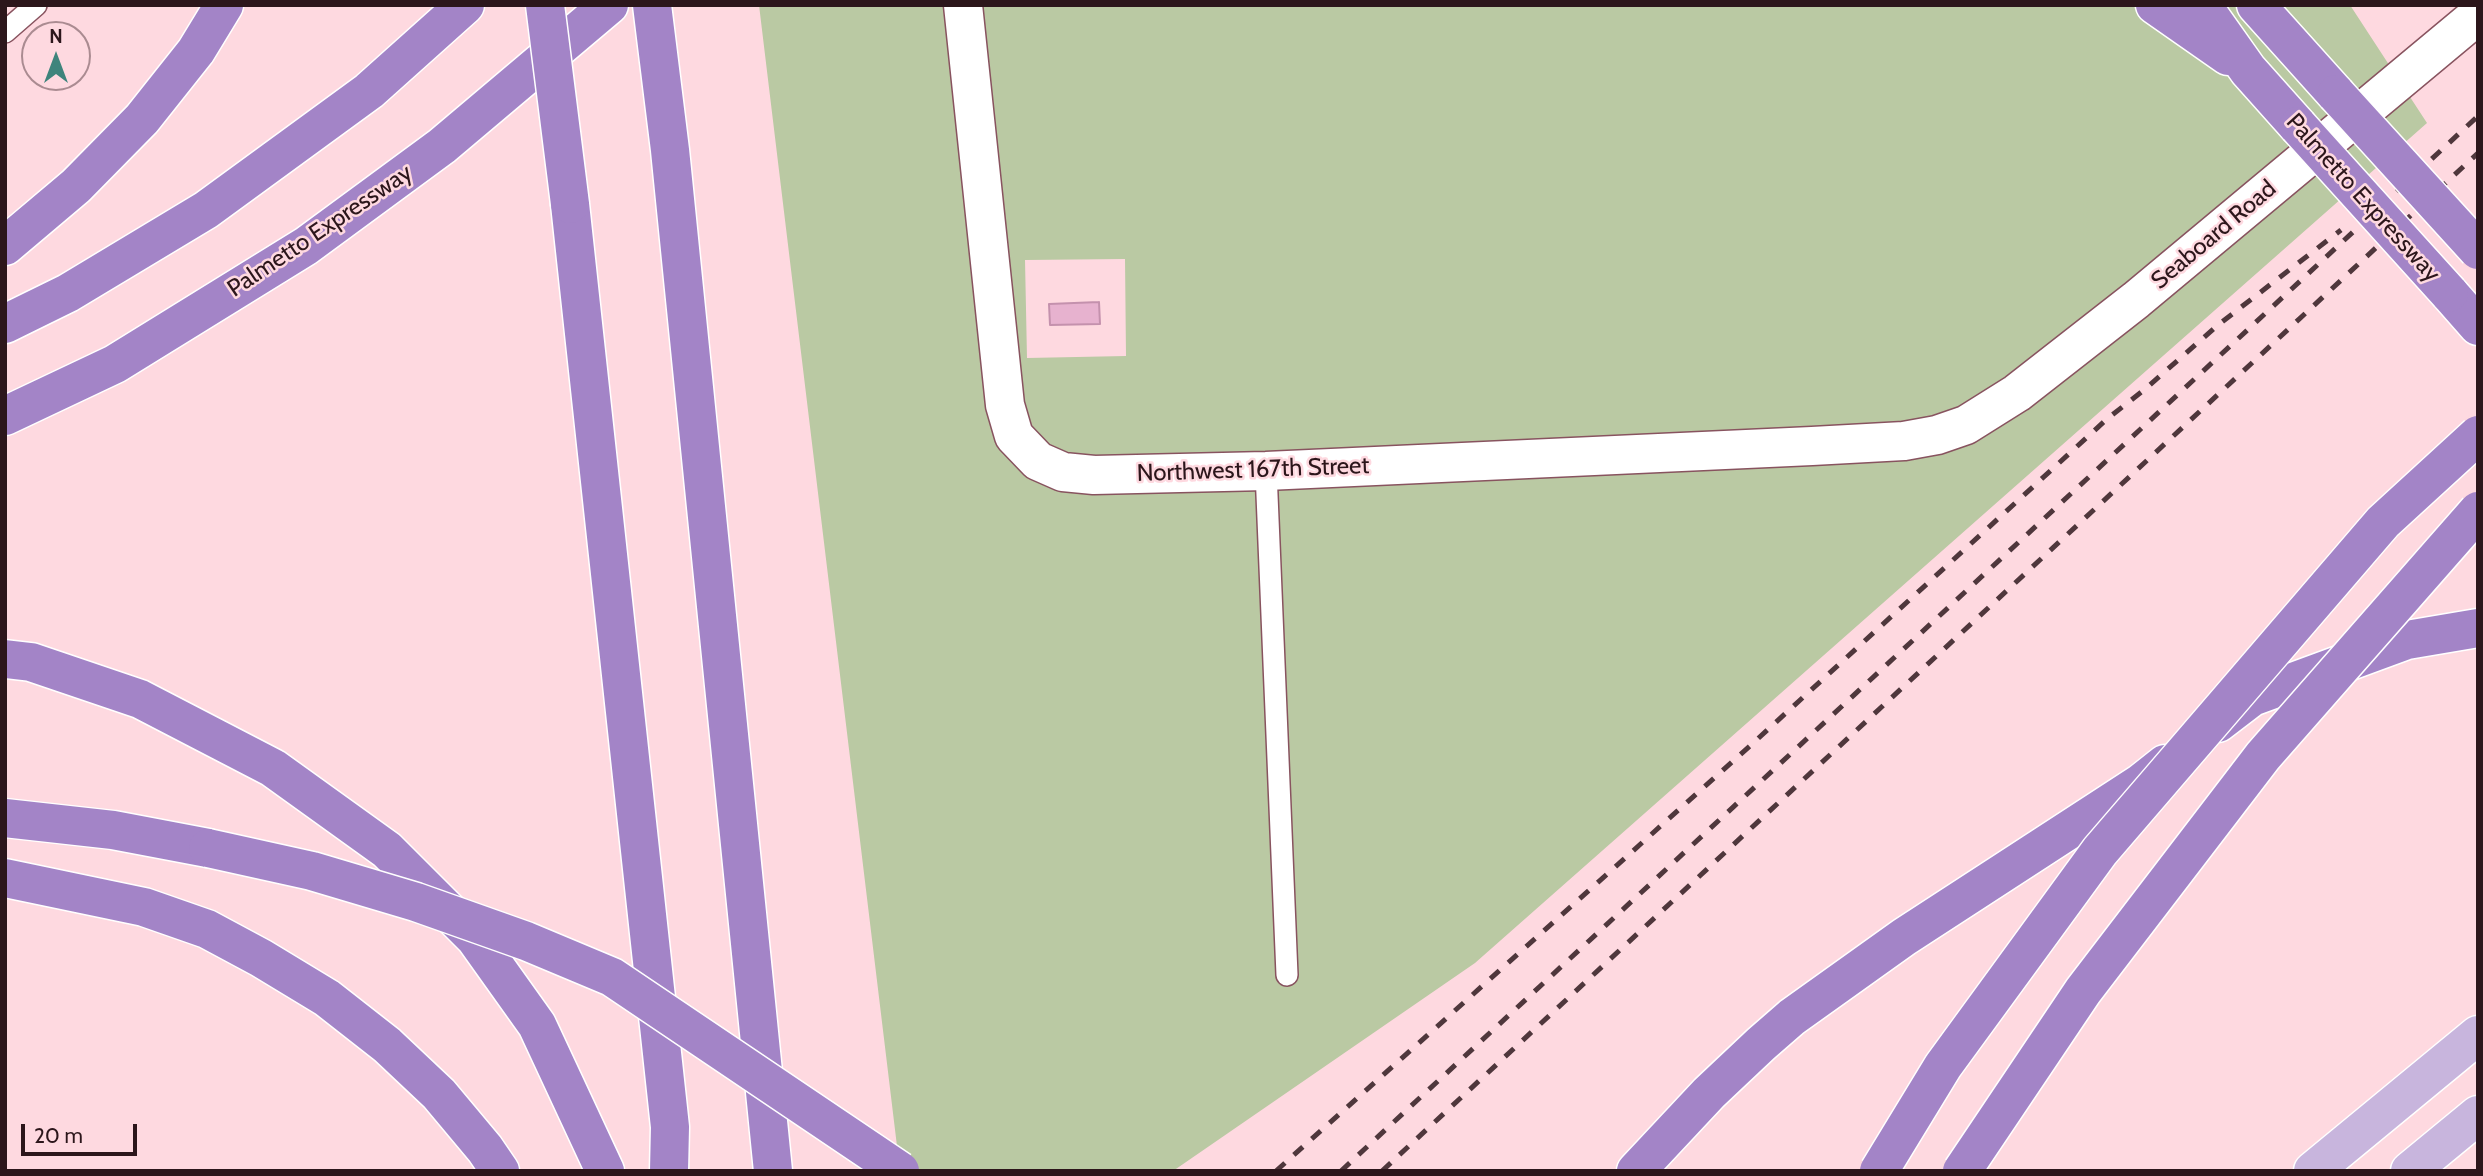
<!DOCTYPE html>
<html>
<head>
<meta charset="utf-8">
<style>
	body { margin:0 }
	#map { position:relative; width:2483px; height:1176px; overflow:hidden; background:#fed9e0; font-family:Cabin,sans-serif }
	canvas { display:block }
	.frame { position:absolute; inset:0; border:7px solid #2c161b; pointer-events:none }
	.north { position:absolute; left:21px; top:21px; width:70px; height:70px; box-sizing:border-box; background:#fed9e0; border:2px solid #aa8b91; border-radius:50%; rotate:0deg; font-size:19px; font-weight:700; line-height:28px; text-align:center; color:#2c161b }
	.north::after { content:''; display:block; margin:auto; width:24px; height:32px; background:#3e847c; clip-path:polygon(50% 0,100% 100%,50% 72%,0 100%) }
	.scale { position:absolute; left:21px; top:1124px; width:116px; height:32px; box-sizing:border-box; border:4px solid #2c161b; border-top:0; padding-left:9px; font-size:21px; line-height:24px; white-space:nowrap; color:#2c161b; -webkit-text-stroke:5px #fed9e0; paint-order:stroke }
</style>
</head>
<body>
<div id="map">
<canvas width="2483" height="1176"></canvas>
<div class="frame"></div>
<div class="north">N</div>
<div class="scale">20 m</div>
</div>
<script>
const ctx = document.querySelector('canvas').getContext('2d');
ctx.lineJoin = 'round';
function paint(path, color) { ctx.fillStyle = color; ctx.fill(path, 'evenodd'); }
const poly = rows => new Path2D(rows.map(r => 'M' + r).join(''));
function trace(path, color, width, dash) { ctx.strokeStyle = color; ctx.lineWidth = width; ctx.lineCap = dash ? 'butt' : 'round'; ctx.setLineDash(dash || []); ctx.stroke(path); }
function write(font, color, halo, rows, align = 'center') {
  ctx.font = font + ' Cabin,sans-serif'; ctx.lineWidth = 5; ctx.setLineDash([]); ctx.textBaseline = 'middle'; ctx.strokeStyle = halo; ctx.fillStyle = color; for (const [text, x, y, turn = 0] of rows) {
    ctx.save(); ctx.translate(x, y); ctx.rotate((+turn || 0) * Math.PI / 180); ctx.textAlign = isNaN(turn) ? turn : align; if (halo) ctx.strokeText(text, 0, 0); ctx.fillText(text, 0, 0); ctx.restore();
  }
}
const green = poly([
	[759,5,2350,5,2427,123,1475,963,1173,1171,900,1171],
	[1125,259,1126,356,1027,358,1025,260]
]);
const building = poly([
	[1099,302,1100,324,1050,325,1049,304,1099,302]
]);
const lane = poly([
	[5,32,36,5],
	[1266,471,1287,975]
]);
const street = poly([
	[963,5,1005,405,1014,436,1038,461,1063,472,1094,475,1266,471,1812,446,1904,441,1937,435,1966,425,2017,393,2136,300,2478,15]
]);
const primary = poly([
	[2313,1171,2478,1035],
	[2410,1171,2478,1115]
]);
const highway = poly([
	[652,5,670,150,773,1171],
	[2155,5,2228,56],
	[2202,5,2248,70,2298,126],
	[2256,5,2336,94],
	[570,204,670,1127,669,1171],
	[5,246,76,186,142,119,196,51,224,5],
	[2449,293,2478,326],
	[5,324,68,293,206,210,369,91,465,5],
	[5,416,115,364,306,246,442,146,609,5],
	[5,659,31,662,140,699,273,768,387,850,475,938,537,1025,605,1171],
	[2218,723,2252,697,2407,640,2478,628],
	[5,818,113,830,208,848],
	[5,878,144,907,207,929,261,958,327,998,387,1045,439,1094,485,1149,500,1171],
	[1636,1171,1709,1093,1761,1044,1792,1017,1904,937,2141,783,2165,764]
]);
const rail = poly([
	[1276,1171,1751,745,2107,419,2144,390,2218,325,2341,230],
	[1341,1171,2478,116],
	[1382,1171,2478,153]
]);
const highwayBridge = poly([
	[545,5,570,204],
	[2336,94,2478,250],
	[2298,126,2449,293],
	[208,848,312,871,416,902,526,941,612,977,900,1171],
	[1879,1171,1943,1066,2100,851,2383,522,2478,435],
	[1962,1171,2083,991,2263,756,2478,511]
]);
const streetNames = [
	["Palmetto Expressway",2363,198,48],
	["Palmetto Expressway",320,231,-34],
	["Seaboard Road",2214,235,-40],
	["Northwest 167th Street",1253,470,-2]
];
paint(green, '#bac9a3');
paint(building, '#e7b2cf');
trace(building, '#c491ad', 2);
trace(lane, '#88535f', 24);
trace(street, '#88535f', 41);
trace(primary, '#fff', 41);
trace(highway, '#fff', 41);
trace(lane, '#fff', 21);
trace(street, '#fff', 38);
trace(primary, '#c8b5dd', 38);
trace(highway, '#a384c7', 38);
trace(rail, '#4f373c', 5, [12, 12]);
trace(highwayBridge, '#fff', 41, []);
trace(highwayBridge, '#a384c7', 38);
write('24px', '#2c161b', '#fed9e0', streetNames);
</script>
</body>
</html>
